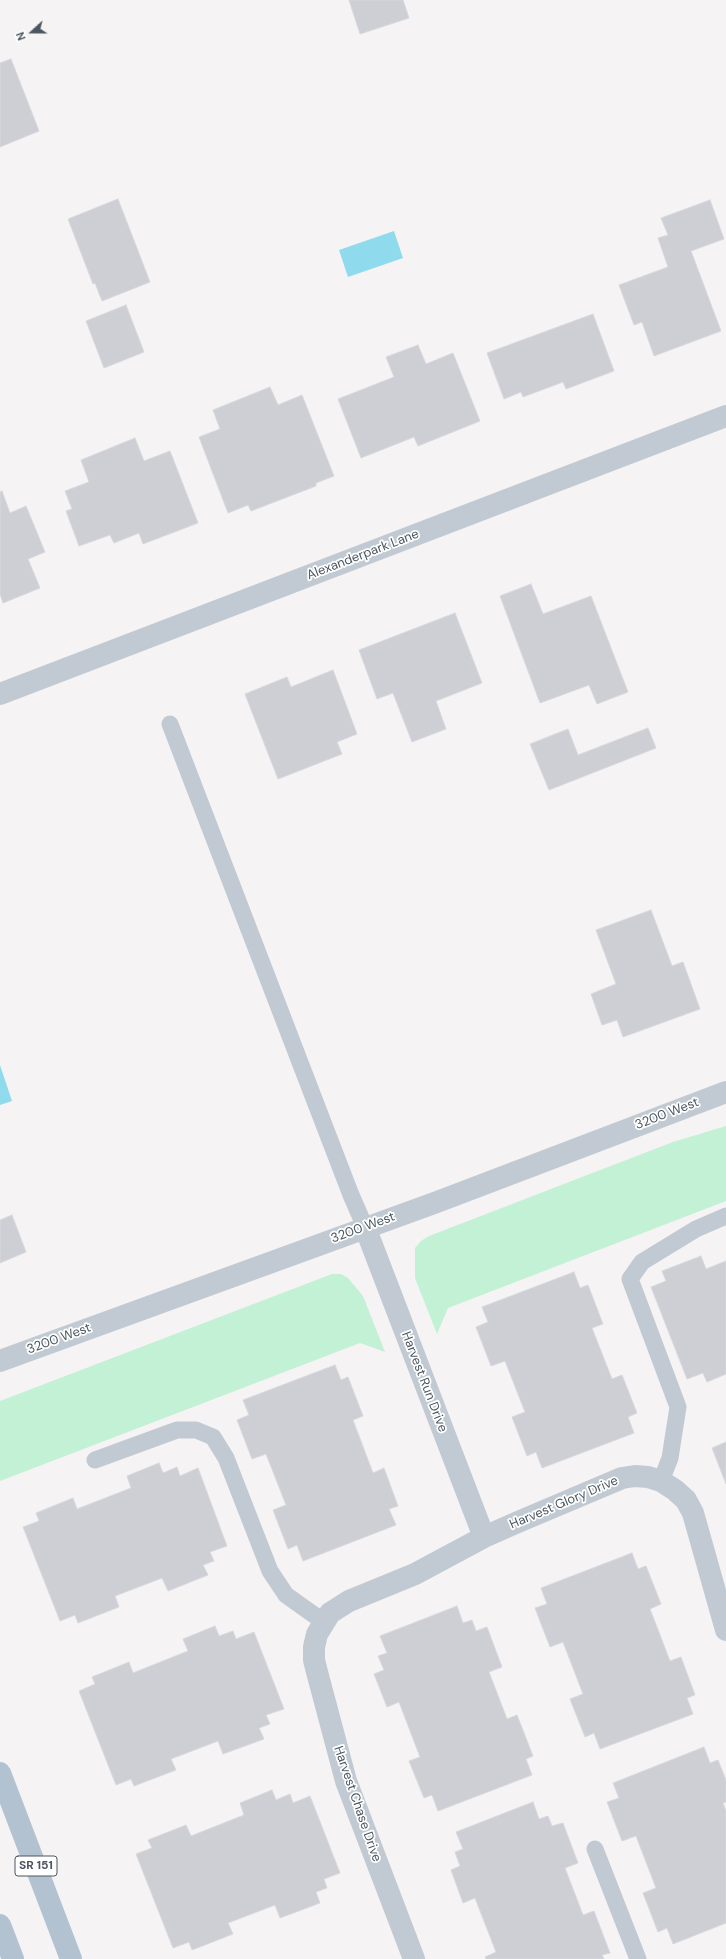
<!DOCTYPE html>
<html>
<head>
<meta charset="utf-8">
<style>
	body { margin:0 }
	#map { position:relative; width:726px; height:1959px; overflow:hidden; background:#f5f3f3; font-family:"DM Sans",sans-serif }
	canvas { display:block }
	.north { position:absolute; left:12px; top:12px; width:40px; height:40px; -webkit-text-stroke:3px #fff; paint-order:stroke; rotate:249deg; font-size:11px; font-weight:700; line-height:16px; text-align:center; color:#4a5661 }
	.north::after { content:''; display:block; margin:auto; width:14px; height:18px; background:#4a5661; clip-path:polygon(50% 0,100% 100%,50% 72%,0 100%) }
</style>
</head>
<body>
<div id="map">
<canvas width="726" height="1959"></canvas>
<div class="north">N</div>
</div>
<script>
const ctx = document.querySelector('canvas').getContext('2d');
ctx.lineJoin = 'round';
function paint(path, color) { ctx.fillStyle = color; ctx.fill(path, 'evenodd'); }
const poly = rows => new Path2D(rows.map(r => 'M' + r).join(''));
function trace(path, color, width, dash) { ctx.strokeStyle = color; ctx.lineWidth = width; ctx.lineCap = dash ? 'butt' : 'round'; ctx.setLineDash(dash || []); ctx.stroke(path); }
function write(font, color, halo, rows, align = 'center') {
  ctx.font = font + ' "DM Sans",sans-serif'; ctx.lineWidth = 3.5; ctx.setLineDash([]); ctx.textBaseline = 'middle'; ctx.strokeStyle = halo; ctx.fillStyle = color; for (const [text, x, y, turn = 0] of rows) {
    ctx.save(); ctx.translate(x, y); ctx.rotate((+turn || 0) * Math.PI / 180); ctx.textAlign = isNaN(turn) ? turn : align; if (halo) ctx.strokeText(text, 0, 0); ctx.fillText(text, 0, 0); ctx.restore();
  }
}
const green = poly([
	[726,1126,726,1201,448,1308,437,1334,415,1278,415,1248,421,1241,429,1236,673,1142],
	[332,1274,341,1274,348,1278,363,1296,385,1352,360,1343,0,1481,0,1401]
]);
const water = poly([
	[394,231,403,258,348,277,339,250],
	[0,1065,12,1101,0,1105]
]);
const building = poly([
	[349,0,403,0,409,18,360,34,349,0],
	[11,59,39,131,0,147,0,63,11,59],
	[118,199,150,282,102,301,95,283,93,284,68,219,118,199],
	[710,200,724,239,691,251,721,331,654,356,642,322,634,325,619,285,668,267,658,238,668,235,661,218,710,200],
	[126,305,144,352,104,368,86,321,126,305],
	[593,314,614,371,566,389,563,382,523,397,521,392,504,399,487,353,593,314],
	[418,345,426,364,453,353,480,421,418,446,414,437,361,458,338,399,394,377,386,357,418,345],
	[270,387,278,405,302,395,334,476,316,483,316,486,251,511,248,505,228,513,199,437,220,429,213,410,270,387],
	[135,438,144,461,170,451,198,523,143,544,139,533,114,543,110,535,79,546,66,511,72,509,65,491,89,482,81,460,135,438],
	[2,491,10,513,26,506,45,552,28,559,40,588,3,603,0,594,0,492,2,491],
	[531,584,543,614,591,596,628,692,597,704,589,685,540,703,500,596,531,584],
	[455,613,482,683,436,701,446,729,412,742,393,693,377,699,359,650,455,613],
	[333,670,357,734,337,742,342,754,278,779,245,694,287,677,291,687,333,670],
	[648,728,656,748,549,790,530,744,568,729,578,755,648,728],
	[651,910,672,966,683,962,700,1009,623,1037,617,1020,602,1025,591,994,616,984,596,930,651,910],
	[12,1215,26,1252,0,1263,0,1220,12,1215],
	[701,1256,706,1269,726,1261,726,1374,707,1382,703,1373,687,1379,651,1287,666,1281,662,1271,701,1256],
	[574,1272,580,1288,588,1285,603,1324,592,1328,612,1379,622,1375,637,1413,628,1417,634,1433,542,1468,536,1452,527,1456,512,1417,525,1412,505,1361,491,1366,476,1327,488,1322,482,1307,574,1272],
	[335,1365,341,1380,348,1377,363,1416,353,1420,373,1473,384,1468,398,1506,389,1509,396,1525,303,1561,297,1545,288,1549,273,1510,286,1505,266,1454,252,1459,237,1420,249,1415,243,1400,335,1365],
	[726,1442,726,1484,712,1448,726,1442],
	[159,1463,163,1473,177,1467,180,1476,198,1468,227,1546,210,1552,214,1561,203,1565,208,1575,168,1591,162,1578,115,1596,119,1607,78,1623,75,1615,60,1621,23,1527,39,1521,36,1513,73,1498,77,1509,131,1488,127,1476,159,1463],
	[632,1553,638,1569,646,1566,661,1604,650,1609,670,1661,681,1657,695,1695,687,1698,693,1714,600,1749,594,1733,585,1737,570,1699,583,1694,563,1642,550,1647,535,1608,547,1604,541,1588,632,1553],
	[457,1606,463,1623,472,1620,476,1631,487,1627,502,1667,489,1672,507,1719,517,1715,533,1756,526,1759,532,1775,438,1811,432,1795,424,1798,409,1761,420,1757,399,1702,387,1707,374,1674,384,1670,378,1656,387,1653,380,1636,457,1606],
	[215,1626,219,1636,233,1631,236,1639,254,1632,284,1709,266,1715,270,1724,259,1728,264,1739,223,1754,218,1741,171,1759,176,1770,134,1786,131,1779,116,1785,79,1691,95,1684,92,1677,129,1662,133,1673,188,1651,183,1639,215,1626],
	[704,1747,710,1763,718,1760,726,1780,726,1802,723,1803,726,1811,726,1923,673,1944,667,1928,658,1932,643,1893,656,1888,636,1836,622,1841,607,1802,619,1798,613,1783,704,1747],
	[272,1790,276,1800,290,1794,293,1803,310,1796,340,1873,324,1879,327,1888,316,1892,320,1903,280,1918,275,1905,228,1923,233,1934,192,1950,189,1942,173,1948,136,1854,152,1848,148,1840,186,1825,191,1836,244,1815,240,1803,272,1790],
	[533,1802,539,1819,548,1816,552,1826,563,1823,578,1863,565,1868,583,1915,594,1911,610,1953,602,1955,604,1959,486,1959,485,1957,496,1952,475,1898,463,1903,451,1870,460,1866,455,1852,463,1849,456,1832,533,1802]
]);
const service = poly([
	[170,724,351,1195,365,1227],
	[95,1460,177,1430,196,1430,213,1437,226,1458,270,1571,286,1595,324,1622],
	[661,1481,670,1458,678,1407,630,1279,642,1262,696,1229,726,1216],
	[595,1849,638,1959]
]);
const minor = poly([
	[0,694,726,416],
	[365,1227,484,1537],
	[414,1959,346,1781,317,1672,314,1660,314,1647,317,1634,330,1613,349,1601,415,1574,484,1537,518,1522,622,1478,635,1476,648,1477,661,1481,675,1490,686,1500,693,1513,726,1630]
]);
const tertiary = poly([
	[0,1361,437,1202,726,1092]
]);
const primary = poly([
	[0,1773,71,1959],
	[0,1925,13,1959]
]);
const shields = [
	[36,1866,42]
];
const shieldNames = [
	["SR 151",36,1866]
];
const streetNames = [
	["Alexanderpark Lane",363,555,-21],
	["3200 West",667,1114,-21],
	["3200 West",363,1228,-20],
	["3200 West",59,1339,-20],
	["Harvest Run Drive",424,1382,69],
	["Harvest Glory Drive",564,1503,-23],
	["Harvest Chase Drive",357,1804,71]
];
paint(green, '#c3f1d5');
paint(water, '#90daee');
paint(building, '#cdcfd5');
trace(building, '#d7d9de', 1);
trace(service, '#c1cad2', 17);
trace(minor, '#c1cad2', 22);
trace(tertiary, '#c1cad2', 22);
trace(primary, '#b3c2d1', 22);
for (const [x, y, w] of shields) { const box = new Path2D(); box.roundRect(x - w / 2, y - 10, w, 20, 3); ctx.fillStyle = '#fff'; ctx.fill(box); trace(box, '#4a5661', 1); }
write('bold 12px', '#4a5661', null, shieldNames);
write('13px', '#4a5661', '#fff', streetNames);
</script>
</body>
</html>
